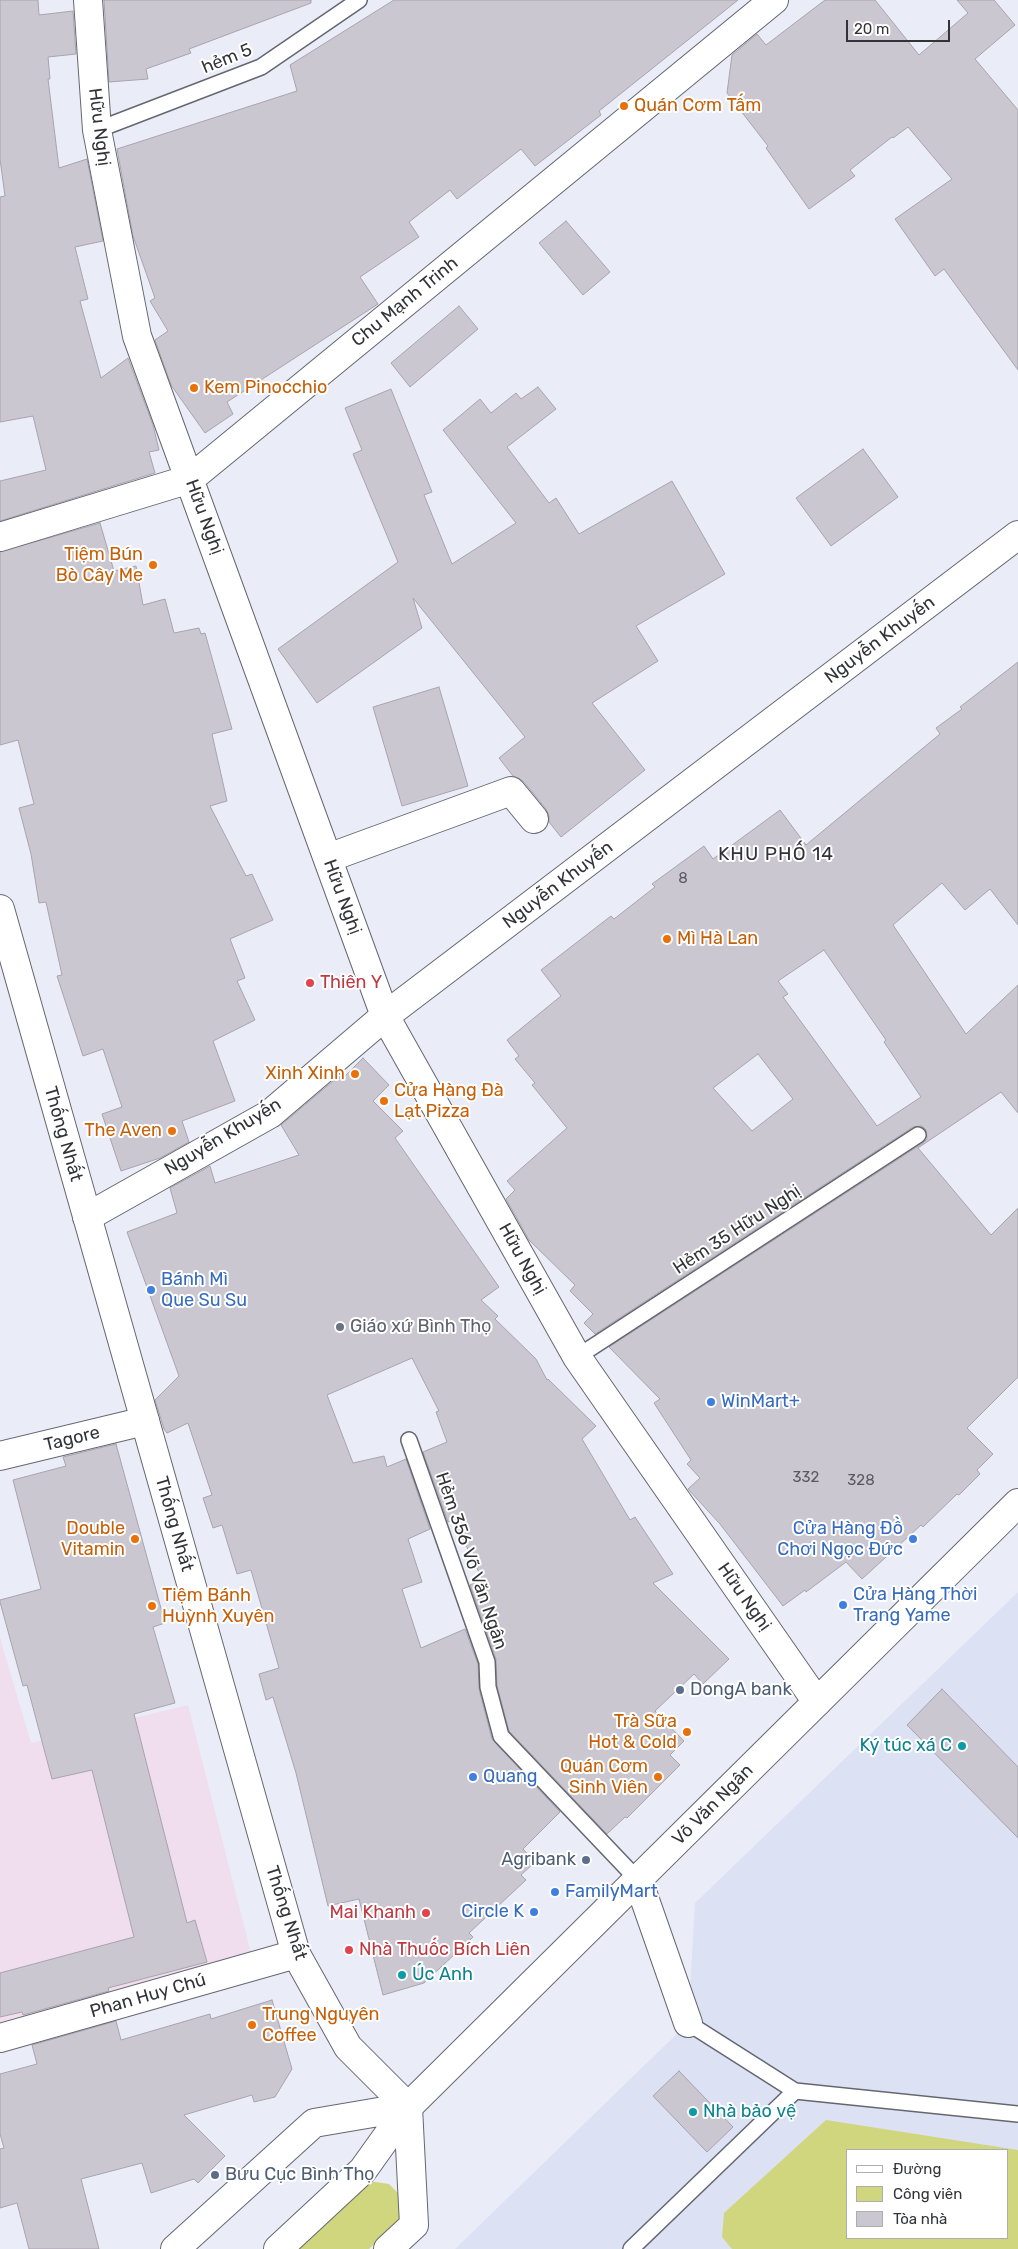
<!DOCTYPE html>
<html>
<head>
<meta charset="utf-8">
<style>
	body { margin:0 }
	#map { position:relative; width:1018px; height:2249px; overflow:hidden; background:#eaedf8; font-family:Rubik,sans-serif }
	canvas { display:block }
	.legend { position:absolute; left:846px; top:2149px; width:162px; height:90px; box-sizing:border-box; background:#fff; border:1px solid #adaeaf; margin:0; padding:6px 9px; list-style:none; font-size:15px; color:#333438 }
	.legend li { display:flex; align-items:center; gap:10px; height:25px }
	.legend b { width:25px; border:1px solid #adaeaf }
	.scale { position:absolute; left:846px; top:20px; width:104px; height:22px; box-sizing:border-box; border:2px solid #333438; border-top:0; padding-left:6px; font-size:15px; line-height:18px; white-space:nowrap; color:#333438; -webkit-text-stroke:4px #fff; paint-order:stroke }
</style>
</head>
<body>
<div id="map">
<canvas width="1018" height="2249"></canvas>
<ul class="legend">
<li><b style="height:6px;background:#fff"></b>Đường</li>
<li><b style="height:14px;background:#cfd67d"></b>Công viên</li>
<li><b style="height:14px;background:#cbc7d1"></b>Tòa nhà</li>
</ul>
<div class="scale">20 m</div>
</div>
<script>
const ctx = document.querySelector('canvas').getContext('2d');
ctx.lineJoin = 'round';
function paint(path, color) { ctx.fillStyle = color; ctx.fill(path, 'evenodd'); }
const poly = rows => new Path2D(rows.map(r => 'M' + r).join(''));
function trace(path, color, width, dash) { ctx.strokeStyle = color; ctx.lineWidth = width; ctx.lineCap = dash ? 'butt' : 'round'; ctx.setLineDash(dash || []); ctx.stroke(path); }
function write(font, color, halo, rows, align = 'center') {
  ctx.font = font + ' Rubik,sans-serif'; ctx.lineWidth = 4; ctx.setLineDash([]); ctx.textBaseline = 'middle'; ctx.strokeStyle = halo; ctx.fillStyle = color; for (const [text, x, y, turn = 0] of rows) {
    ctx.save(); ctx.translate(x, y); ctx.rotate((+turn || 0) * Math.PI / 180); ctx.textAlign = isNaN(turn) ? turn : align; if (halo) ctx.strokeText(text, 0, 0); ctx.fillText(text, 0, 0); ctx.restore();
  }
}
const commercial = poly([
	[0,1638,31,1743,188,1705,252,1957,0,2026]
]);
const built = poly([
	[1018,1592,1018,2249,455,2249,688,2023,695,1903],
	[847,2150,1007,2150,1007,2238,847,2238]
]);
const green = poly([
	[826,2120,1018,2150,1018,2249,732,2249,722,2237,724,2213],
	[1007,2150,1007,2238,847,2238,847,2150],
	[369,2181,389,2184,401,2196,401,2218,369,2249,297,2249]
]);
const building = poly([
	[0,0,38,0,39,15,73,11,76,54,48,57,50,79,48,79,59,168,87,159,103,241,75,247,88,299,80,301,101,378,128,358,153,425,159,450,149,452,155,473,0,521,0,481,46,470,33,416,0,422,0,197,5,196,0,159,0,0],
	[104,0,311,0,311,3,189,49,191,53,146,69,148,79,109,82,104,0],
	[394,0,738,0,599,111,601,115,535,166,521,149,457,199,450,190,409,222,419,237,360,277,378,304,227,402,233,414,205,433,171,385,155,340,168,331,150,301,155,298,133,236,117,149,297,91,290,65,394,0],
	[825,0,875,0,919,55,968,13,957,0,994,0,1015,25,975,59,1018,110,1018,370,944,269,935,276,895,219,952,179,908,127,893,138,892,137,850,170,855,176,809,209,766,148,768,146,727,93,732,55,757,34,766,45,825,0],
	[566,221,610,272,583,295,539,243,566,221],
	[459,306,478,329,410,387,391,363,459,306],
	[538,387,556,409,507,447,549,503,556,498,579,534,672,481,725,574,636,626,658,661,592,703,645,770,561,837,549,822,549,816,546,809,523,781,513,776,499,758,525,737,413,598,422,628,317,703,278,649,398,562,353,454,362,450,345,408,391,389,432,492,424,495,452,564,516,523,443,430,480,399,491,413,516,393,521,399,538,387],
	[863,449,898,497,831,546,796,498,863,449],
	[100,523,114,571,136,566,143,605,165,599,174,633,199,628,201,634,205,633,232,729,212,734,227,801,210,806,246,876,252,874,273,920,230,939,245,978,237,981,255,1020,213,1041,235,1101,182,1121,189,1142,160,1158,121,1171,102,1114,122,1107,103,1049,83,1056,57,976,62,975,46,902,39,903,31,854,19,808,34,804,18,740,0,745,0,552,100,523],
	[1018,662,1018,925,990,889,965,910,942,883,893,925,966,1034,1018,985,1018,1113,1001,1092,918,1148,991,1235,1018,1208,1018,1377,967,1428,993,1454,977,1470,980,1474,959,1495,957,1494,923,1527,921,1525,862,1579,846,1562,806,1592,805,1590,783,1606,720,1524,688,1489,700,1478,687,1464,691,1460,654,1403,660,1399,609,1347,923,1143,927,1139,926,1130,922,1126,913,1127,595,1334,584,1323,593,1314,570,1291,575,1285,529,1240,506,1199,515,1190,507,1181,567,1128,532,1085,535,1083,515,1059,519,1056,507,1040,561,996,541,970,611,916,614,919,655,887,652,884,704,846,713,859,780,810,806,845,940,734,936,728,962,709,960,707,1018,662],
	[824,950,886,1040,884,1042,921,1097,877,1126,783,997,788,994,778,981,824,950],
	[758,1054,793,1099,752,1131,713,1088,758,1054],
	[439,687,468,786,402,806,373,707,439,687],
	[363,1058,389,1085,373,1101,403,1131,395,1138,499,1287,481,1300,498,1316,495,1319,536,1359,547,1380,548,1379,596,1426,582,1439,630,1520,635,1517,673,1574,653,1583,729,1659,703,1684,694,1674,655,1711,684,1741,670,1755,680,1765,627,1818,625,1817,607,1834,509,1731,497,1686,496,1659,470,1585,482,1579,454,1520,448,1522,423,1452,447,1442,436,1412,439,1411,412,1358,327,1395,353,1463,384,1456,387,1467,406,1459,430,1529,408,1539,422,1582,402,1589,421,1648,465,1629,478,1664,479,1689,492,1739,560,1812,523,1849,535,1862,521,1875,526,1880,469,1933,473,1937,424,1983,383,1995,359,1899,328,1906,296,1773,273,1697,266,1700,259,1674,279,1668,251,1570,237,1574,222,1525,213,1528,203,1498,212,1495,188,1423,167,1433,164,1429,155,1400,179,1376,127,1232,177,1213,170,1188,210,1166,215,1183,299,1155,281,1125,339,1076,341,1080,363,1058],
	[116,1444,165,1623,153,1627,175,1703,134,1714,187,1923,195,1920,207,1962,108,1988,109,1991,23,2015,22,2012,0,2017,0,1973,134,1937,92,1770,52,1779,27,1685,23,1686,0,1602,0,1600,41,1589,13,1480,66,1466,63,1457,116,1444],
	[942,1689,1018,1767,1018,1838,907,1725,942,1689],
	[272,2000,292,2069,275,2097,254,2102,252,2095,184,2115,225,2156,198,2183,194,2179,151,2193,142,2163,81,2179,99,2249,29,2249,17,2203,0,2208,0,2149,4,2148,0,2134,0,2074,37,2064,32,2045,116,2021,121,2040,210,2014,211,2019,272,2000],
	[679,2071,733,2127,707,2152,653,2096,679,2071]
]);
const service = poly([
	[97,130,261,67,359,0],
	[577,1357,918,1135],
	[409,1440,487,1662,488,1687,501,1736,638,1880],
	[688,2023,795,2091,1018,2114],
	[631,2249,795,2091]
]);
const minor = poly([
	[88,0,97,130,137,336,385,1016,577,1357,817,1702],
	[0,537,190,479,774,0],
	[328,858,511,791,534,819],
	[87,1217,270,1114,385,1016,1018,535],
	[0,1456,145,1421],
	[638,1880,688,2023],
	[0,2038,296,1954],
	[388,2249,414,2225,408,2107]
]);
const tertiary = poly([
	[0,909,296,1954,348,2047,408,2107]
]);
const secondary = poly([
	[175,2249,314,2123,408,2107],
	[278,2249,363,2170,408,2107,1018,1503]
]);
const markers = [
	[624,106,5,"#e8710a"],
	[194,388,5,"#e8710a"],
	[153,565,5,"#e8710a"],
	[667,939,5,"#e8710a"],
	[310,983,5,"#e0444e"],
	[355,1074,5,"#e8710a"],
	[384,1101,5,"#e8710a"],
	[172,1131,5,"#e8710a"],
	[151,1290,5,"#3f7fe0"],
	[340,1327,5,"#6b7280"],
	[711,1402,5,"#3f7fe0"],
	[135,1539,5,"#e8710a"],
	[913,1539,5,"#3f7fe0"],
	[843,1605,5,"#3f7fe0"],
	[152,1606,5,"#e8710a"],
	[680,1690,5,"#5c6f8a"],
	[687,1732,5,"#e8710a"],
	[962,1746,5,"#0f9aa8"],
	[473,1777,5,"#3f7fe0"],
	[658,1777,5,"#e8710a"],
	[586,1860,5,"#5c6f8a"],
	[555,1892,5,"#3f7fe0"],
	[534,1912,5,"#3f7fe0"],
	[426,1913,5,"#e0444e"],
	[349,1950,5,"#e0444e"],
	[402,1975,5,"#0f9aa8"],
	[252,2025,5,"#e8710a"],
	[693,2112,5,"#0f9aa8"],
	[215,2175,5,"#5c6f8a"]
];
const numberNames = [
	["8",683,879],
	["332",806,1478],
	["328",861,1481]
];
const streetNames = [
	["hẻm 5",227,59,-22],
	["Hữu Nghị",99,127,83],
	["Chu Mạnh Trinh",405,302,-39],
	["Hữu Nghị",204,517,70],
	["Nguyễn Khuyến",880,640,-37],
	["Nguyễn Khuyến",558,885,-37],
	["Hữu Nghị",342,897,70],
	["Thống Nhất",63,1134,74],
	["Nguyễn Khuyến",223,1137,-31],
	["Hẻm 35 Hữu Nghị",737,1230,-33],
	["Hữu Nghị",522,1259,61],
	["Tagore",72,1439,-14],
	["Thống Nhất",174,1524,74],
	["Hẻm 356 Võ Văn Ngân",471,1561,71],
	["Hữu Nghị",744,1597,55],
	["Võ Văn Ngân",713,1805,-45],
	["Thống Nhất",286,1913,72],
	["Phan Huy Chú",148,1996,-16]
];
const foodNames = [
	["Quán Cơm Tấm",634,106],
	["Kem Pinocchio",204,388],
	["Tiệm Bún",143,555,"right"],
	["Bò Cây Me",143,576,"right"],
	["Mì Hà Lan",677,939],
	["Xinh Xinh",345,1074,"right"],
	["Cửa Hàng Đà",394,1091],
	["Lạt Pizza",394,1112],
	["The Aven",162,1131,"right"],
	["Double",125,1529,"right"],
	["Vitamin",125,1550,"right"],
	["Tiệm Bánh",162,1596],
	["Huỳnh Xuyên",162,1617],
	["Trà Sữa",677,1722,"right"],
	["Hot & Cold",677,1743,"right"],
	["Quán Cơm",648,1767,"right"],
	["Sinh Viên",648,1788,"right"],
	["Trung Nguyên",262,2015],
	["Coffee",262,2036]
];
const healthNames = [
	["Thiên Y",320,983],
	["Mai Khanh",416,1913,"right"],
	["Nhà Thuốc Bích Liên",359,1950]
];
const shopNames = [
	["Bánh Mì",161,1280],
	["Que Su Su",161,1301],
	["WinMart+",721,1402],
	["Cửa Hàng Đồ",903,1529,"right"],
	["Chơi Ngọc Đức",903,1550,"right"],
	["Cửa Hàng Thời",853,1595],
	["Trang Yame",853,1616],
	["Quang",483,1777],
	["FamilyMart",565,1892],
	["Circle K",524,1912,"right"]
];
const worshipNames = [
	["Giáo xứ Bình Thọ",350,1327]
];
const serviceNames = [
	["DongA bank",690,1690],
	["Agribank",576,1860,"right"],
	["Bưu Cục Bình Thọ",225,2175]
];
const cultureNames = [
	["Ký túc xá C",952,1746,"right"],
	["Úc Anh",412,1975],
	["Nhà bảo vệ",703,2112]
];
const neighbourhoodNames = [
	["KHU PHỐ 14",776,855]
];
paint(commercial, '#f0dded');
paint(built, '#dde1f4');
paint(green, '#cfd67d');
paint(building, '#cbc7d1');
trace(building, '#a8a3ae', 1);
trace(service, '#656770', 18);
trace(minor, '#656770', 30);
trace(tertiary, '#656770', 30);
trace(secondary, '#656770', 30);
trace(service, '#fff', 15);
trace(minor, '#fff', 28);
trace(tertiary, '#fff', 28);
trace(secondary, '#fff', 28);
for (const [x, y, r, color] of markers) { const dot = new Path2D(); dot.arc(x, y, r, 0, 2 * Math.PI); ctx.fillStyle = color; ctx.fill(dot); trace(dot, '#fff', 2); }
write('15px', '#59595e', null, numberNames);
write('18px', '#333438', '#fff', streetNames);
write('18px', '#c56008', '#fff', foodNames, 'left');
write('18px', '#be3a42', '#fff', healthNames, 'left');
write('18px', '#366cbe', '#fff', shopNames, 'left');
write('18px', '#5b616d', '#fff', worshipNames, 'left');
write('18px', '#4e5e75', '#fff', serviceNames, 'left');
write('18px', '#0d838f', '#fff', cultureNames, 'left');
ctx.letterSpacing = '1px';
write('19px', '#31323b', '#fff', neighbourhoodNames);
ctx.letterSpacing = '0px';
</script>
</body>
</html>
